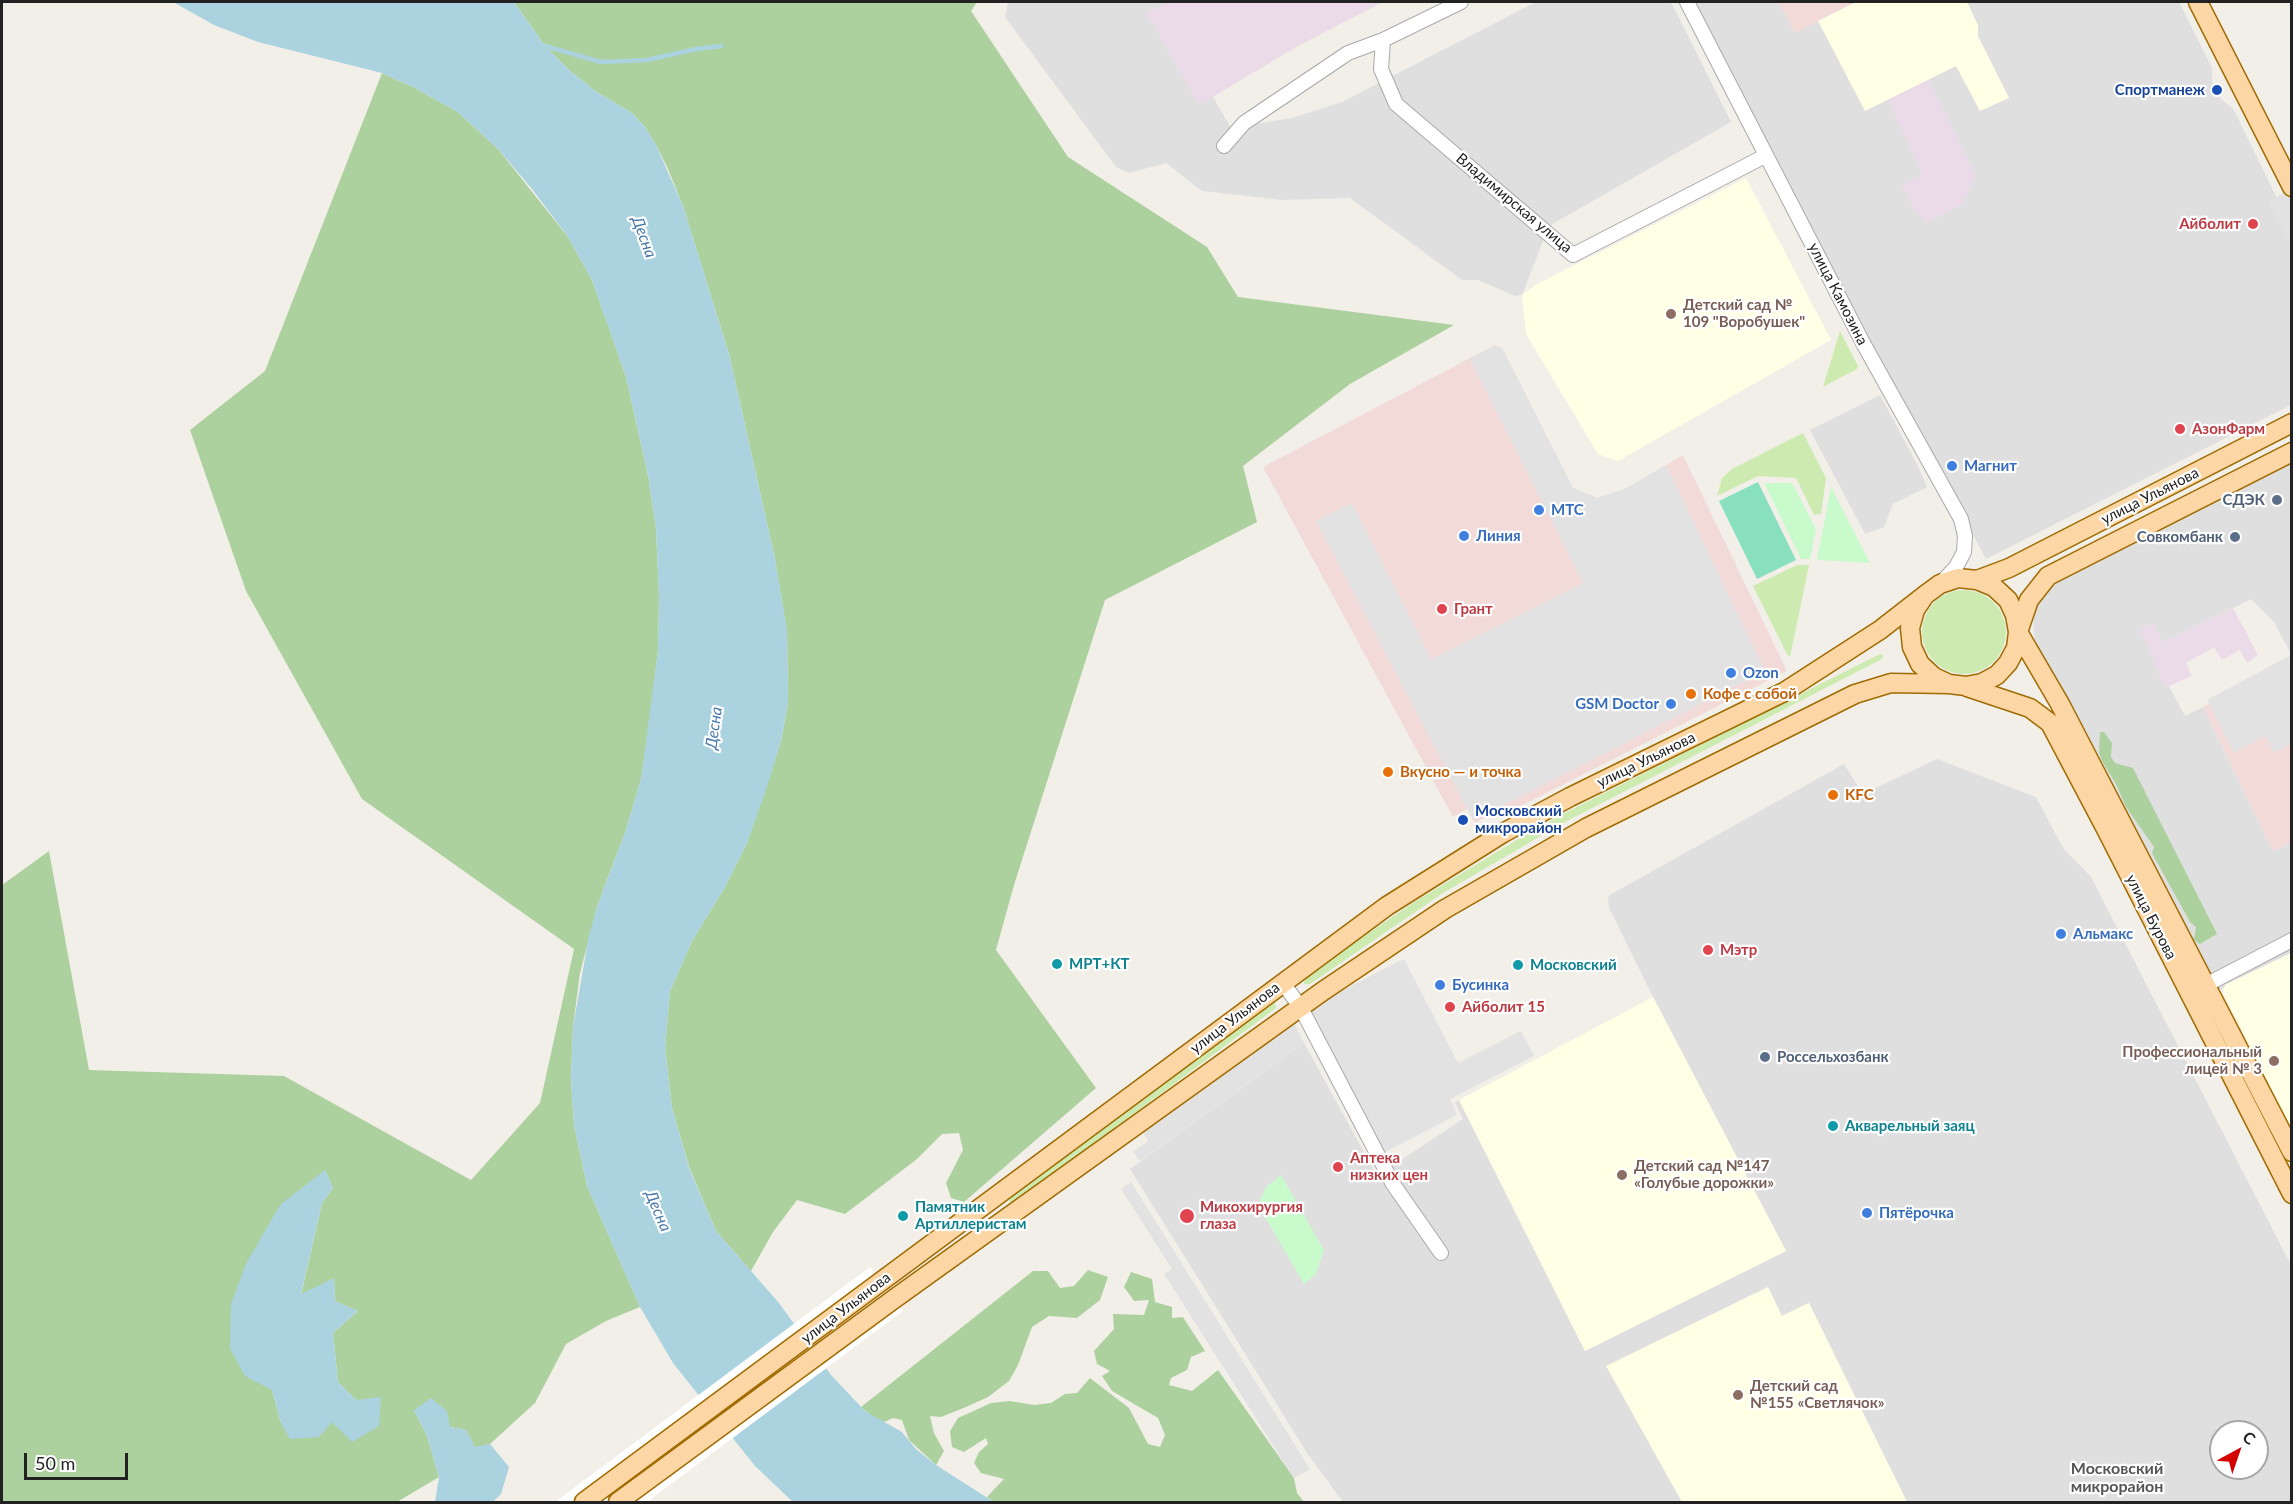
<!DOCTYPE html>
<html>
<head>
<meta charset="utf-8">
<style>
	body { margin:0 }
	#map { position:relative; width:2293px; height:1504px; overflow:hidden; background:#f2efe9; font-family:Lato,sans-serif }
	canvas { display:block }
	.frame { position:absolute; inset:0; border:3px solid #222; pointer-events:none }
	.north { position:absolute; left:2209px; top:1420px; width:60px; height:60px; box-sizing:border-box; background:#fff; border:2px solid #a7a7a7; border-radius:50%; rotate:40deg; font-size:16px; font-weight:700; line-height:24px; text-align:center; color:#222 }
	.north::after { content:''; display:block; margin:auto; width:21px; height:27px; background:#d40000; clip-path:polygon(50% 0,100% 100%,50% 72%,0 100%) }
	.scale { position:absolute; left:24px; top:1453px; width:104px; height:27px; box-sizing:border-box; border:3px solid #222; border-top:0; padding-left:8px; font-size:18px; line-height:21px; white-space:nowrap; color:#222; -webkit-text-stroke:4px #fff; paint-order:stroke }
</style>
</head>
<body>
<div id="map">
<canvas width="2293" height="1504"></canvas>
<div class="frame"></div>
<div class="north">С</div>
<div class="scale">50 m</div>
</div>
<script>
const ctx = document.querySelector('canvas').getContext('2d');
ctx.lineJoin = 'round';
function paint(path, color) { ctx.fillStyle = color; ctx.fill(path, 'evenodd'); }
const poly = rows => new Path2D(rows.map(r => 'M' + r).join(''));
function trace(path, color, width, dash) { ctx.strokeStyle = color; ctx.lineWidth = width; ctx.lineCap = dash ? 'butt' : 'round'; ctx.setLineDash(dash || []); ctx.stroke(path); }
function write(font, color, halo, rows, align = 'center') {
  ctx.font = font + ' Lato,sans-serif'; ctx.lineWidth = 4.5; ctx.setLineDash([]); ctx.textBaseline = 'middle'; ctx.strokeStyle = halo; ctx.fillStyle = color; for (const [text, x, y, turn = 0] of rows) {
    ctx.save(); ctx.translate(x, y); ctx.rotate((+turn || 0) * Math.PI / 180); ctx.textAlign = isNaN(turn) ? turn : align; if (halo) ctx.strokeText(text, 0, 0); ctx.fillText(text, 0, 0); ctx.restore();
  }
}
const residential = poly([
	[1008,2,1171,2,1147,13,1199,104,1213,97,1231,128,1292,118,1342,102,1536,2,1671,2,1731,122,1549,226,1522,295,1515,296,1478,280,1462,280,1350,198,1283,200,1202,191,1166,163,1129,173,1116,167,1005,17],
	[1692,2,2179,2,2212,68,2212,81,2217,90,2221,99,2234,110,2291,227,2291,405,1986,559],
	[1880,395,1918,466,1927,487,1893,504,1884,527,1865,534,1810,430],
	[2291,461,2291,654,2274,622,2251,599,2163,643,2165,687,2169,686,2185,716,2203,707,2273,851,2291,842,2291,953,2213,993,2061,697,2034,637,2033,606,2045,587],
	[1937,759,2036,797,2063,848,2091,877,2291,1265,2291,1502,1907,1502,1808,1303,1782,1316,1607,1366,1682,1502,1343,1502,1307,1453,1130,1169,1304,1043,1377,1176,1463,1119,1455,1103,1459,1100,1585,1351,1786,1251,1653,997,1609,908,1608,896,1844,764,1863,794],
	[2221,1432,2257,1432,2257,1468,2221,1468]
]);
const commercial = poly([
	[1779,2,1856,2,1795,33],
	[1495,345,1502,348,1573,488,1597,498,1625,489,1683,455,1787,671,1513,810,1493,813,1475,823,1467,809,1453,817,1263,467],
	[2291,662,2291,842,2273,851,2203,707]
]);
const industrial = poly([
	[1171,2,1212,3,1383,2,1298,46,1199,105,1147,13],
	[1928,78,1976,176,1962,204,1926,223,1918,211,1916,212,1902,186,1922,175,1888,99],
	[2233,608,2258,655,2247,663,2240,650,2222,660,2214,647,2186,663,2192,676,2165,688,2140,628,2154,623,2163,643]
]);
const education = poly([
	[1856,2,1967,2,1978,25,1978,36,2009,98,1980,111,1956,66,1865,111,1818,21],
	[1746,178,1831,340,1618,461,1598,454,1526,334,1522,295,1537,284],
	[2291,953,2291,1128,2223,993,2225,985],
	[1653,997,1786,1251,1585,1351,1459,1100],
	[1768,1287,1782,1316,1809,1303,1907,1502,1682,1502,1606,1366]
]);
const grass = poly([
	[1840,331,1858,366,1857,369,1823,387],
	[1803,433,1826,478,1821,514,1814,515,1796,478,1758,476,1717,496,1722,478,1732,469],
	[1797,565,1809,565,1790,657,1787,654,1753,586],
	'1922 632a42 42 0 1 1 84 0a42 42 0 1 1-84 0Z',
	[1880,654,1883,655,1882,659,1565,822,1443,893,1310,984,1304,984,1305,977,1367,934,1416,901,1515,841,1561,815],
	[1273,1002,1275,1003,1276,1008,1015,1202,1009,1202,1010,1197]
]);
const forest = poly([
	[514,2,977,2,971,11,1068,157,1207,247,1238,297,1454,325,1350,384,1243,466,1257,522,1105,600,1014,885,996,950,1096,1088,964,1202,951,1198,946,1183,963,1150,959,1133,942,1134,917,1159,845,1214,797,1200,773,1232,751,1271,716,1231,689,1167,672,1108,665,1048,670,991,692,941,725,887,747,843,781,741,788,703,787,632,775,559,729,354,683,206,668,169,656,145,645,127,632,113,595,91,569,70,545,46],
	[382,73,415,88,458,112,498,149,568,237,592,280,610,331,626,377,648,475,656,528,659,596,658,651,651,712,641,779,626,830,598,904,580,973,573,1027,571,1079,574,1125,587,1186,640,1307,606,1321,566,1344,535,1403,490,1444,475,1448,466,1430,450,1427,414,1410,427,1436,439,1477,397,1502,2,1502,2,885,49,851,89,1070,284,1076,471,1180,540,1103,574,949,362,799,246,591,190,430,265,371],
	[325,1170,333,1188,322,1203,301,1295,334,1279,335,1301,358,1311,333,1333,338,1382,356,1400,332,1422,281,1423,272,1390],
	[2100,732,2104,732,2112,743,2111,757,2115,763,2133,768,2217,934,2200,944,2194,940,2196,927,2190,922,2152,853,2154,847,2126,807,2116,784,2102,761,2099,752],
	[1088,1270,1108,1277,1100,1300,1077,1318,1049,1316,1032,1327,1018,1365,1009,1381,988,1397,966,1407,941,1417,930,1416,934,1433,944,1451,936,1465,909,1440,902,1420,893,1418,884,1422,873,1417,861,1407,1033,1271,1048,1271,1060,1288,1074,1286],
	[1131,1272,1152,1279,1155,1302,1172,1307,1172,1318,1183,1317,1205,1351,1191,1357,1187,1370,1171,1378,1169,1385,1192,1391,1218,1370,1294,1478,1297,1493,1304,1502,994,1502,987,1497,1004,1479,981,1473,974,1463,979,1452,988,1444,986,1438,964,1452,952,1447,950,1431,958,1418,991,1403,1010,1401,1034,1405,1051,1403,1065,1394,1077,1393,1090,1378,1129,1408,1148,1444,1160,1447,1165,1435,1158,1418,1112,1391,1102,1376,1110,1371,1097,1364,1094,1351,1114,1329,1113,1314,1144,1315,1149,1300,1134,1301,1124,1287]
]);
const park = poly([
	[1764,483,1792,483,1816,529,1810,559,1801,559],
	[1831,487,1870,563,1817,560],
	[1281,1175,1324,1250,1316,1274,1304,1284,1258,1205,1266,1187]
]);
const pitch = poly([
	[1758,482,1796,560,1757,579,1719,501]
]);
const parking = poly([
	[2291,187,2291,247,2269,203],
	[1495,345,1502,348,1573,488,1597,498,1625,489,1666,465,1765,671,1508,803,1491,809,1473,820,1316,521,1352,503,1431,659,1583,583,1470,359],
	[2291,655,2291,744,2274,753,2265,736,2234,753,2207,700],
	[1404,959,1458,1063,1521,1031,1534,1056,1450,1099,1457,1115,1383,1153,1308,1008],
	[1293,1021,1304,1043,1140,1161,1133,1152,1148,1141,1143,1133],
	[1131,1182,1310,1469,1294,1478,1164,1274,1172,1269,1121,1189]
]);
const water = poly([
	[173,2,514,2,545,46,569,70,595,91,632,113,645,127,656,145,683,206,729,354,775,559,787,631,788,703,781,741,767,787,747,843,725,887,692,941,670,991,665,1048,672,1108,689,1168,716,1231,779,1303,831,1375,865,1411,902,1432,916,1449,936,1465,994,1502,793,1502,755,1466,673,1363,640,1307,587,1186,574,1125,571,1079,573,1027,589,935,598,904,626,830,641,779,658,651,659,596,656,528,648,475,626,377,592,280,568,237,532,189,498,149,458,112,415,88,382,73,258,42,214,25],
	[325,1170,333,1188,322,1203,301,1294,334,1278,335,1301,358,1311,333,1333,338,1382,356,1400,381,1397,379,1426,352,1442,332,1422,319,1437,290,1439,281,1423,272,1390,245,1376,230,1348,231,1304,246,1264,280,1205],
	[431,1398,447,1411,450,1427,466,1430,475,1447,490,1444,509,1467,501,1494,493,1502,435,1502,439,1477,427,1436,414,1410]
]);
const pier = poly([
	[870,1267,903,1311,647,1502,555,1502]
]);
const stream = poly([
	[542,47,545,46,601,62,647,60,696,49,721,46]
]);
const minor = poly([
	[1687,2,1863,343,1961,519,1965,536,1964,552,1956,567,1941,583],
	[1383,40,1381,69,1396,104,1573,255,1765,156],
	[1224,146,1244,123,1348,53,1383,40,1461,2],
	[1283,983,1301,1008,1393,1184,1441,1253],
	[2198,989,2292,940]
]);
const major = poly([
	[2198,2,2292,187],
	[2292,452,2048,576,2029,600,2018,632,2016,648,2008,663,1997,675,1982,683,1966,686,1949,684,1934,677,1920,664,1912,647,1910,628,1915,610,1925,595,1940,584,1958,578,1977,580,1994,587,2008,600,2015,615,2018,632,2060,704,2292,1152],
	[1977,580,2009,568,2292,423],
	[1967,687,2030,708,2050,723,2106,829,2292,1194],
	[584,1502,1387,906,1503,833,1570,797,1784,692,1880,630,1925,595],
	[618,1502,894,1299,1323,991,1445,909,1586,828,1855,694,1891,683,1949,684]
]);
const markers = [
	[2217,90,6,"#1a4fb4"],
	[2253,224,6,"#e0444e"],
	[1671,314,6,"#8d6e63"],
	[2180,429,6,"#e0444e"],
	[1952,466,6,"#3f7fe0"],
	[2277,500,6,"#5c6f8a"],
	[1539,510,6,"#3f7fe0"],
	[1464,536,6,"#3f7fe0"],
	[2235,537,6,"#5c6f8a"],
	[1442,609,6,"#e0444e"],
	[1731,673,6,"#3f7fe0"],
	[1691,694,6,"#e8710a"],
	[1671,704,6,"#3f7fe0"],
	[1388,772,6,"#e8710a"],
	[1833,795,6,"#e8710a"],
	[1463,820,6,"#1a4fb4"],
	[2061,934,6,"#3f7fe0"],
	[1708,950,6,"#e0444e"],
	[1057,964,6,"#0f9aa8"],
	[1518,965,6,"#0f9aa8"],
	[1440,985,6,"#3f7fe0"],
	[1450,1007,6,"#e0444e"],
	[1765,1057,6,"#5c6f8a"],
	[2274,1061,6,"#8d6e63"],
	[1833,1126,6,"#0f9aa8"],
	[1338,1167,6,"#e0444e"],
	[1622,1175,6,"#8d6e63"],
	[1867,1213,6,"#3f7fe0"],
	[903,1216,6,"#0f9aa8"],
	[1187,1216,8,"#e0444e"],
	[1738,1395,6,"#8d6e63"]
];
const transitNames = [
	["Спортманеж",2205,90],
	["Московский",1475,811,"left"],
	["микрорайон",1475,828,"left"]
];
const streetNames = [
	["Владимирская улица",1514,203,40],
	["улица Камозина",1838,294,63],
	["улица Ульянова",2150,496,-27],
	["улица Ульянова",1646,760,-26],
	["улица Бурова",2151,917,63],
	["улица Ульянова",1235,1018,-37],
	["улица Ульянова",846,1308,-37]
];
const healthNames = [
	["Айболит",2241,224,"right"],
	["АзонФарм",2192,429],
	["Грант",1454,609],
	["Мэтр",1720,950],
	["Айболит 15",1462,1007],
	["Аптека",1350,1158],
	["низких цен",1350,1175],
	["Микохирургия",1200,1207],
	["глаза",1200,1224]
];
const educationNames = [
	["Детский сад №",1683,305],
	["109 \"Воробушек\"",1683,322],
	["Профессиональный",2262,1052,"right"],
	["лицей № 3",2262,1069,"right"],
	["Детский сад №147",1634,1166],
	["«Голубые дорожки»",1634,1183],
	["Детский сад",1750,1386],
	["№155 «Светлячок»",1750,1403]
];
const shopNames = [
	["Магнит",1964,466],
	["МТС",1551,510],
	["Линия",1476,536],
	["Ozon",1743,673],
	["GSM Doctor",1659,704,"right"],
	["Альмакс",2073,934],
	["Бусинка",1452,985],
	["Пятёрочка",1879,1213]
];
const serviceNames = [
	["СДЭК",2265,500],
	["Совкомбанк",2223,537],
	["Россельхозбанк",1777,1057,"left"]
];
const foodNames = [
	["Кофе с собой",1703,694],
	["Вкусно — и точка",1400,772],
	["KFC",1845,795]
];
const cultureNames = [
	["МРТ+КТ",1069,964],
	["Московский",1530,965],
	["Акварельный заяц",1845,1126],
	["Памятник",915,1207],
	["Артиллеристам",915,1224]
];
const waterNames = [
	["Десна",644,237,70],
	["Десна",714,728,-82],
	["Десна",658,1211,67]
];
const neighbourhoodNames = [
	["Московский",2117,1469],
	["микрорайон",2117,1487]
];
paint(residential, '#e0dfdf');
paint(commercial, '#f2dad9');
paint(industrial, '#ebdbe8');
paint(education, '#ffffe5');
paint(grass, '#cdebb0');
paint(forest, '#add19e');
paint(park, '#c8facc');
paint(pitch, '#88e0be');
paint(parking, '#e2e2e2');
paint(water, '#aad3df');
paint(pier, '#fff');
trace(stream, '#aad3df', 4.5);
trace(minor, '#a9a9a9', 16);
trace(major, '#a06b00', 21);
trace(minor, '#fff', 14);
trace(major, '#fcd6a4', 18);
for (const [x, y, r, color] of markers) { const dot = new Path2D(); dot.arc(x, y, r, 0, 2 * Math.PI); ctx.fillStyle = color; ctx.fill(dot); trace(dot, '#fff', 2); }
write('bold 15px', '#164399', '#fff', transitNames, 'right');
write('15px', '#222', '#fff', streetNames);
write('bold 15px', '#be3a42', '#fff', healthNames, 'left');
write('bold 15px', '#785e54', '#fff', educationNames, 'left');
write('bold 15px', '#366cbe', '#fff', shopNames, 'left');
write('bold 15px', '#4e5e75', '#fff', serviceNames, 'right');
write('bold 15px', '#c56008', '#fff', foodNames, 'left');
write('bold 15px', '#0d838f', '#fff', cultureNames, 'left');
write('italic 16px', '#4a7aab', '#fff', waterNames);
write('bold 16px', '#555', '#fff', neighbourhoodNames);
</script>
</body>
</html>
